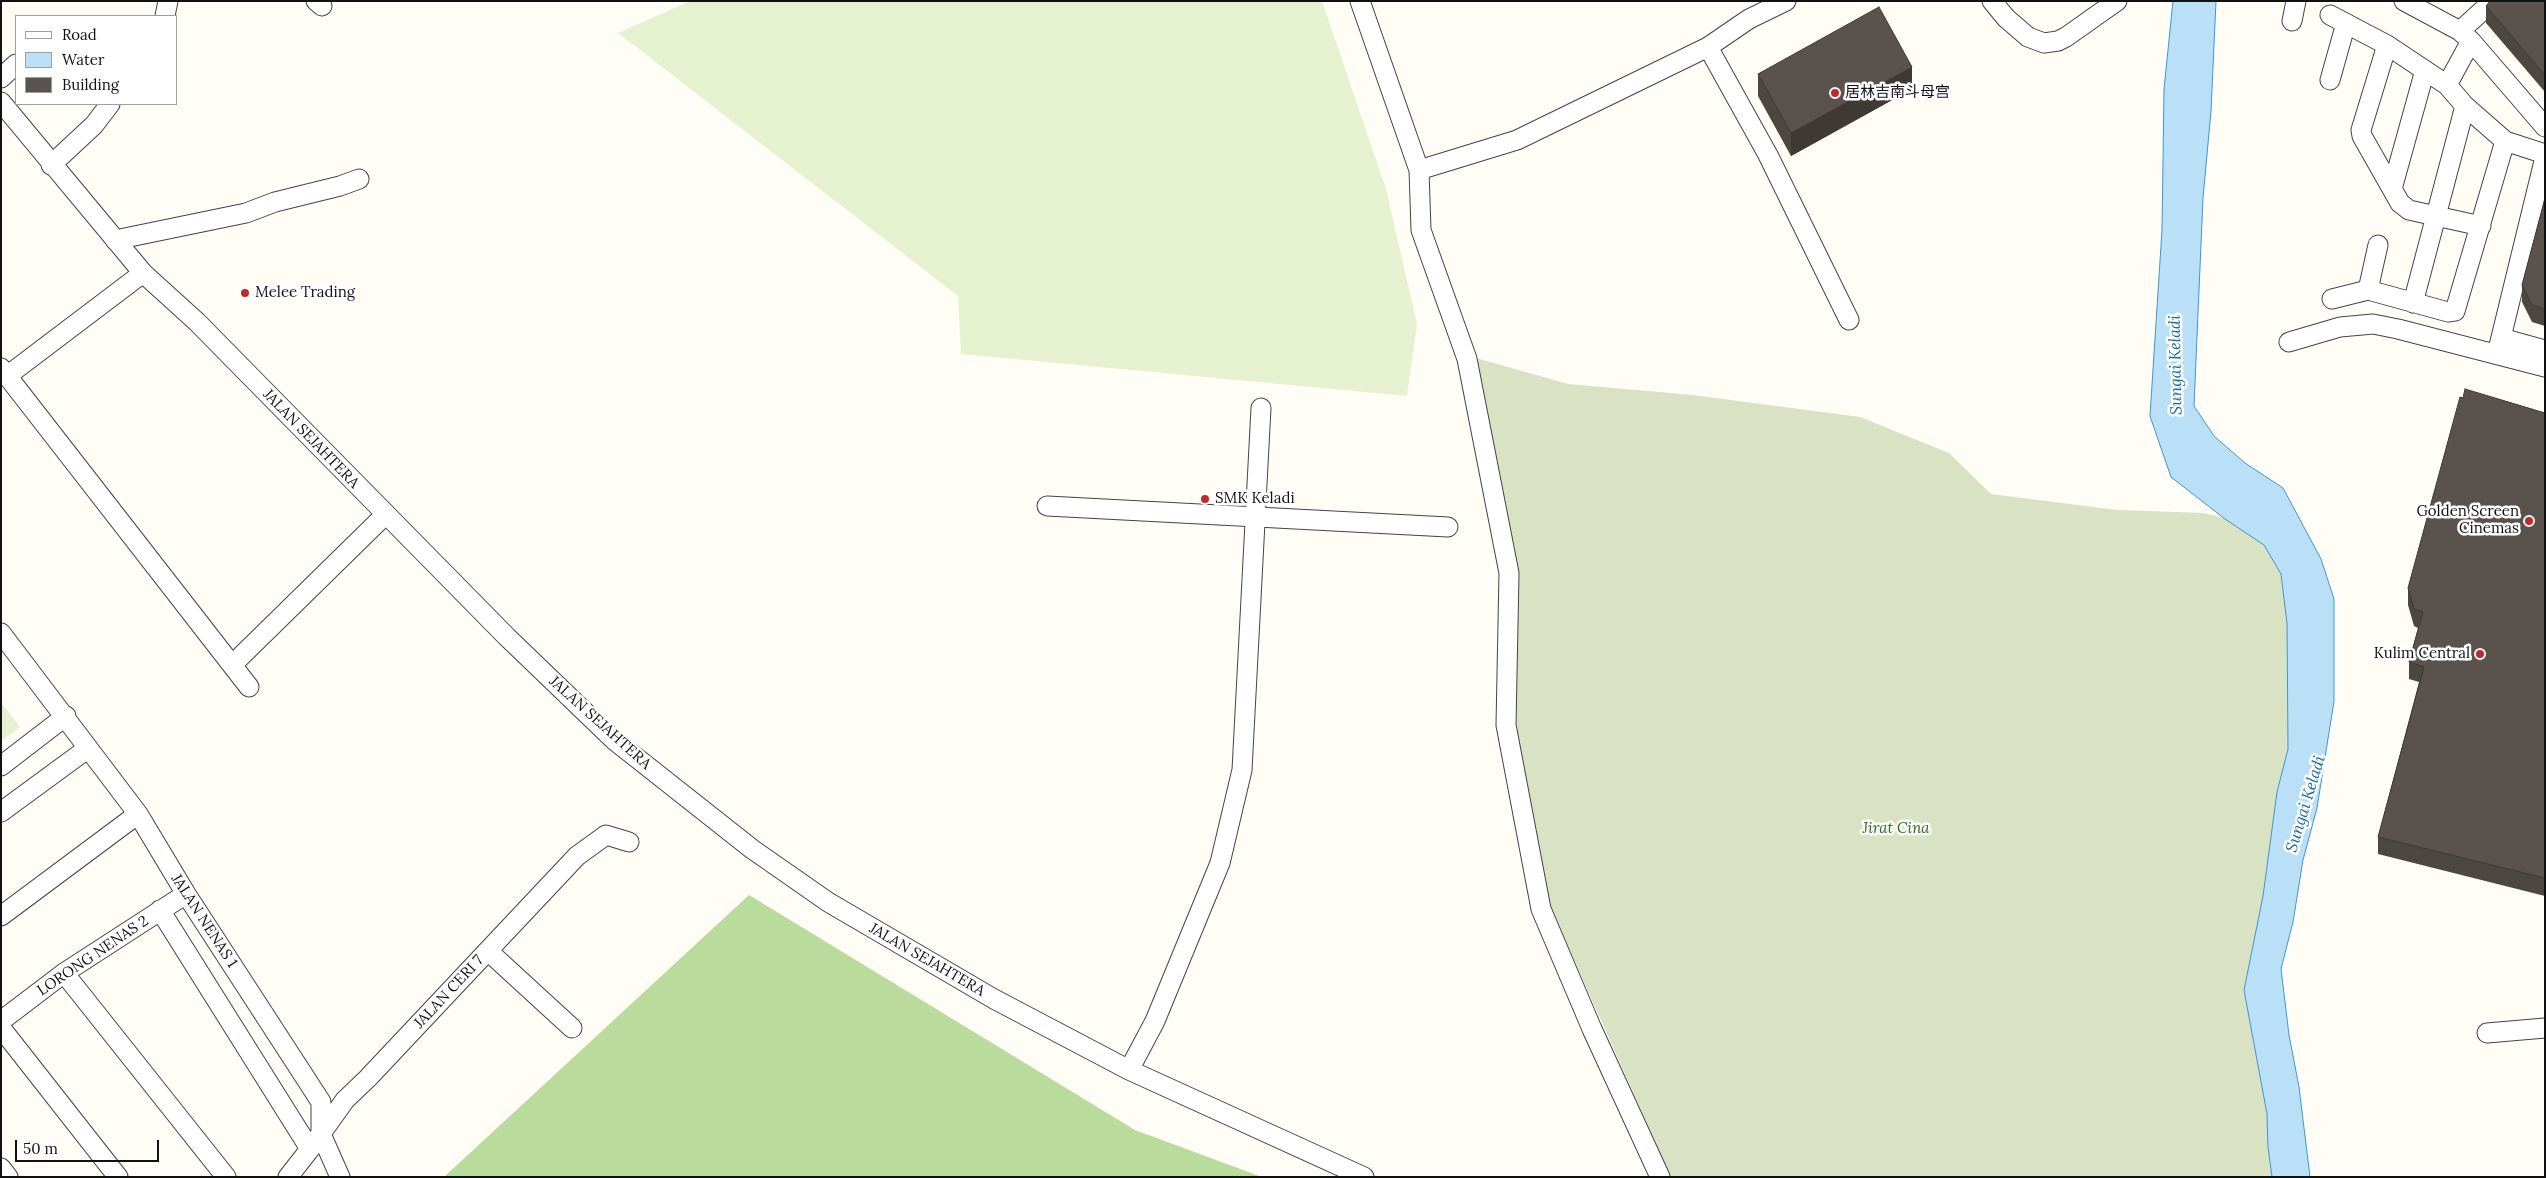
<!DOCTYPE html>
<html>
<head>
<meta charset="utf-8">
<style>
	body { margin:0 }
	#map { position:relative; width:2546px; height:1178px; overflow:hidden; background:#fffdf5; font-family:Lora,serif }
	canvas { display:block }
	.frame { position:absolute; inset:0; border:2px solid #111; pointer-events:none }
	.legend { position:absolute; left:15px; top:15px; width:162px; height:90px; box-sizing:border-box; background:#fff; border:1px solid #a0a0a0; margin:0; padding:6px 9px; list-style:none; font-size:15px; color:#111 }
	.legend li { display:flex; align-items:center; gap:10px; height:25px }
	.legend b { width:25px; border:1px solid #a0a0a0 }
	.scale { position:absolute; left:15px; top:1140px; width:144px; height:22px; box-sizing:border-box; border:2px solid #111; border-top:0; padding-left:6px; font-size:15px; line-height:18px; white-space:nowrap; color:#111; -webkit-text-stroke:4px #fff; paint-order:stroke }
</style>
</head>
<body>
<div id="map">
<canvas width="2546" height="1178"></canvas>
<div class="frame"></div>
<ul class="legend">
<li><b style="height:6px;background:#fff"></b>Road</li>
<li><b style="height:14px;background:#b9e0f7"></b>Water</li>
<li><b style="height:14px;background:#5a524d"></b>Building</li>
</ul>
<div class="scale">50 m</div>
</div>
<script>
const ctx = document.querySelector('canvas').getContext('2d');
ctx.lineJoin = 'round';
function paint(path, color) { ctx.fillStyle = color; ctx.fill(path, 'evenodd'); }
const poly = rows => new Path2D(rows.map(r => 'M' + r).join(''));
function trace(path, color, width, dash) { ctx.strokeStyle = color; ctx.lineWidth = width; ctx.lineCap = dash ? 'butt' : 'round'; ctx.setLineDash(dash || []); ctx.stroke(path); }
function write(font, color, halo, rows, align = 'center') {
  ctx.font = font + ' Lora,"Noto Sans SC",serif'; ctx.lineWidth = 5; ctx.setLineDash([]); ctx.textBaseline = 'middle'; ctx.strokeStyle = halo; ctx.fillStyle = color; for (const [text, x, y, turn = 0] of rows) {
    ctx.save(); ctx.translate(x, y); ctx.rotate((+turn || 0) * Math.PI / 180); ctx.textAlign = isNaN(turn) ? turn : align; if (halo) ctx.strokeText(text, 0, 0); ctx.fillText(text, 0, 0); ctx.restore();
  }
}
const forest = poly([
	[749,895,1135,1130,1262,1177,444,1177]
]);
const cemetery = poly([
	[1476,358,1568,384,1693,395,1860,417,1949,453,1991,494,2117,510,2204,513,2271,530,2311,591,2272,933,2299,1177,1671,1177,1550,906,1515,724,1519,571,1493,465]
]);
const pitch = poly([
	[690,1,1322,1,1386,189,1417,324,1407,396,961,354,958,296,618,33],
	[1,702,20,727,1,741]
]);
const water = poly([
	[2173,1,2216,1,2211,111,2203,198,2194,406,2214,436,2245,463,2283,488,2321,559,2334,599,2334,701,2317,808,2303,860,2293,922,2281,969,2289,1035,2299,1087,2310,1177,2272,1177,2268,1147,2267,1114,2244,990,2263,896,2277,792,2288,749,2287,623,2281,574,2264,545,2225,519,2171,477,2150,416,2162,230,2164,89,2173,1]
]);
const minor = poly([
	[316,1,322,6],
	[1360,1,1419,170,1421,230,1467,359,1509,573,1506,725,1541,909,1592,1029,1660,1177],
	[1992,1,2006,18,2028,37,2044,43,2058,41,2066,37,2117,1],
	[2404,1,2460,31,2471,41,2545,127],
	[2330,15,2387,45],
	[165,16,168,1],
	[2292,21,2296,1],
	[2460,31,2493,1],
	[1708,47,1768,155,1849,320],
	[1,78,16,64],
	[2330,80,2346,23],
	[2447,85,2471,41],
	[1,102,143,273,197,322,507,637,614,740,752,849,828,902,994,999,1129,1070,1364,1177],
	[51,165,94,125,110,104],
	[1419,170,1517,140,1708,47,1749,19,1786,1],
	[2392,189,2425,70],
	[2481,226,2409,210,2400,203,2362,136,2361,130,2387,45,2447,85,2465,106,2505,141],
	[115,240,246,213,275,202,340,186,359,179],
	[2368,290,2378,245],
	[2332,299,2368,290,2448,312,2455,311,2505,141,2545,154],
	[2413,303,2465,106],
	[2501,338,2545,350],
	[2289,342,2340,327,2373,324,2398,329,2545,367],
	[2497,354,2545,157],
	[1,368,249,687],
	[7,376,143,273],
	[1047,506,1448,527],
	[1,633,138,814,186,894,321,1102,321,1134,340,1177],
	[232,665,385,515],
	[1,766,66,716],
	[1,812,87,749],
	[160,910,310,1149],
	[1,916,138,814],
	[488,951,572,1028],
	[64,973,226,1177],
	[1,1021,64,973,186,894],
	[1,1028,118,1177],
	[2487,1033,2545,1028],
	[1129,1070,1155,1021,1220,863,1242,770,1261,408],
	[1,1168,8,1177],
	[288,1177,310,1149,345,1100,368,1078,577,856,606,835,629,842]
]);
const wall = poly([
	[2545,1,2545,92,2486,23,2486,6],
	[1758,74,1912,89,1791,156,1758,96],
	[2545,198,2545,326,2532,322,2522,302,2522,285],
	[2545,413,2545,896,2378,854,2378,837,2419,682,2409,679,2409,662,2418,628,2414,626,2408,605,2408,588]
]);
const shadedWall = poly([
	[1912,67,1912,89,1791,156,1791,133]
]);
const building = poly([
	[2490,1,2545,1,2545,75,2486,6,2490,1],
	[1879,7,1912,67,1791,133,1758,74,1879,7],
	[2545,198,2545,309,2532,305,2522,285,2545,198],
	[2465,389,2545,413,2545,878,2378,837,2424,667,2409,662,2423,612,2414,609,2408,588,2460,397,2463,398,2465,389]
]);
const markers = [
	[1835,93,5,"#c4262e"],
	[245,293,5,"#c4262e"],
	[1205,499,5,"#c4262e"],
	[2529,521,5,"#c4262e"],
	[2480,654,5,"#c4262e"]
];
const poiNames = [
	["居林吉南斗母宫",1845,93],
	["Melee Trading",255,293],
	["SMK Keladi",1215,499],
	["Golden Screen",2519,512,"right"],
	["Cinemas",2519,529,"right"],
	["Kulim Central",2470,654,"right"]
];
const streetNames = [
	["JALAN SEJAHTERA",311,439,46],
	["JALAN SEJAHTERA",600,723,42],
	["JALAN NENAS 1",204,921,57],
	["LORONG NENAS 2",93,956,-34],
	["JALAN SEJAHTERA",927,960,30],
	["JALAN CERI 7",449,992,-47]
];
const parkNames = [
	["Jirat Cina",1896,829]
];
const waterNames = [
	["Sungai Keladi",2176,365,-91],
	["Sungai Keladi",2306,804,-73]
];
paint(forest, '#b9dc9c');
paint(cemetery, '#d9e3c4');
paint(pitch, '#e6f2cf');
paint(water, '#b9e0f7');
trace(water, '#3f96cf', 1);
trace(minor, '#444', 21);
trace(minor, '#fff', 19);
paint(wall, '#4d4742');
paint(shadedWall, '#3f3936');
paint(building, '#5a524d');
trace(building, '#3f3936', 1);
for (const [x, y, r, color] of markers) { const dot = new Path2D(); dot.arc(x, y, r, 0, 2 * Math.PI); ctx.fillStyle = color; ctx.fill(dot); trace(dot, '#fff', 2); }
write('15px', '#111', '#fff', poiNames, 'left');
write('15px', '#111', '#fff', streetNames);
write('italic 15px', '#2f6b1f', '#fff', parkNames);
write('italic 16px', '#1768a6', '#fff', waterNames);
</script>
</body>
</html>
